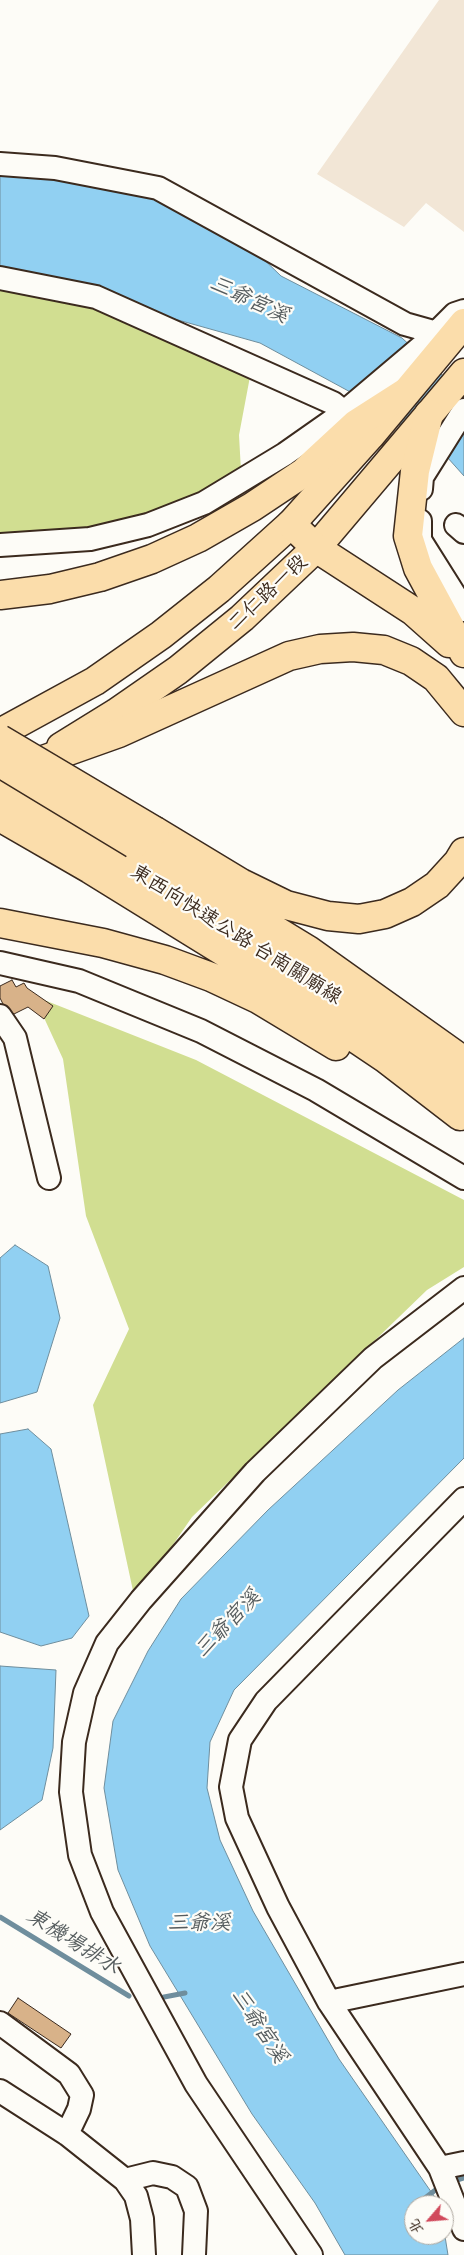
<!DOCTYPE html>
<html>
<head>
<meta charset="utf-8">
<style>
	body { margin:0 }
	#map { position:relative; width:464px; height:2255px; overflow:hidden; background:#fdfcf7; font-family:Caveat,"LXGW WenKai TC",sans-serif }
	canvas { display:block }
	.north { position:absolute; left:404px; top:2195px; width:50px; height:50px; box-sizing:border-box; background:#fdfcf7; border:1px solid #afa8a0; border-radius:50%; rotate:243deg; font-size:14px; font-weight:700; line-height:20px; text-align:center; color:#3b2a1e }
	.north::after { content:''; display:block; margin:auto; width:18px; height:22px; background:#d1495b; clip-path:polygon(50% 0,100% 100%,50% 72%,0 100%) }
</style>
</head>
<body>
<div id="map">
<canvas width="464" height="2255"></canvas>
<div class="north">北</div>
</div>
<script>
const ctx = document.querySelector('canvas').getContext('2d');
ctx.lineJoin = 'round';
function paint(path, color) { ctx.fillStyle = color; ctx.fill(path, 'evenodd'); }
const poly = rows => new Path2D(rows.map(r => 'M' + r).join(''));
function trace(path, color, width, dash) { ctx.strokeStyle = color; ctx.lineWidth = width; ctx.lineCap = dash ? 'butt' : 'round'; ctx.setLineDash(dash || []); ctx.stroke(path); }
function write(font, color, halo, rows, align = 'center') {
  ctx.font = font + ' Caveat,"LXGW WenKai TC",sans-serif'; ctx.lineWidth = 4.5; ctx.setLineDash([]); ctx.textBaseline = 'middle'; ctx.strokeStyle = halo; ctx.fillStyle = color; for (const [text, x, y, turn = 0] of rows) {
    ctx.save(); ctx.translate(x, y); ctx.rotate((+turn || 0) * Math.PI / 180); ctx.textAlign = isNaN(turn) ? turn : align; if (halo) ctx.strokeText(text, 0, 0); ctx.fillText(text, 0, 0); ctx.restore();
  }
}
const built = poly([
	[439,0,464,0,464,232,426,203,404,227,317,174]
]);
const green = poly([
	[0,278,96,297,252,366,239,435,241,471,213,488,154,514,86,533,24,536,0,534],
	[34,996,196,1060,464,1200,464,1267,427,1290,192,1517,135,1600,93,1405,129,1329,86,1216,63,1059]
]);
const water = poly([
	[0,171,54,175,157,195,251,247,281,276,402,338,464,395,464,476,447,457,354,394,260,343,0,270,0,171],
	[15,1245,48,1266,60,1318,37,1392,0,1403,0,1258,15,1245],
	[464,1338,464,1458,234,1690,210,1742,207,1788,220,1840,253,1911,339,2059,434,2196,436,2205,414,2205,414,2235,444,2235,444,2230,448,2255,345,2255,315,2203,252,2114,150,1946,118,1870,104,1788,113,1721,148,1651,181,1599,268,1510,398,1390,464,1338],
	[28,1429,51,1449,89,1616,72,1638,41,1646,0,1632,0,1434,28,1429],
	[0,1666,56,1670,53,1748,42,1800,0,1830,0,1666]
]);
const stream = poly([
	[0,1917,129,1996],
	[159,1998,185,1993],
	[457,2180,464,2178],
	[416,2205,438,2188]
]);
const building = poly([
	[12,980,16,987,24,983,27,988,53,1006,44,1019,28,1007,14,1014,3,1004,0,998,0,986,12,980],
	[18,1998,71,2034,61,2048,8,2013,18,1998]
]);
const minor = poly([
	[0,164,55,168,158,188,405,324,437,333],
	[0,278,96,297,333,403,344,412],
	[421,489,422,477,464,410],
	[420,521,420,540,464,610],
	[456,525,464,532],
	[0,545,90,539,148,525,204,503,285,454,342,414,426,343,455,314,464,311],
	[0,963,79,981,201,1031,316,1090,464,1178],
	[0,1016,15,1038,49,1178],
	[464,1499,266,1701,240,1740,231,1787,237,1818,278,1907,329,2002,440,2168,464,2229],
	[329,2002,464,1974],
	[0,2023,69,2074,82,2095,79,2109,67,2134],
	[0,2091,67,2134,125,2180,136,2196,142,2219,144,2255],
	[440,2168,464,2163],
	[125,2180,153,2173,172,2177,187,2187,196,2211,194,2255],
	[311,2255,196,2084,102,1912,80,1855,71,1792,74,1742,85,1693,107,1643,141,1600,255,1472,373,1358,464,1288]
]);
const major = poly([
	[0,733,95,681,161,635,219,589,291,524,370,436,464,323],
	[61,747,116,713,178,670,242,618,316,548,464,373]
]);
const highway = poly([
	[429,414,415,471,408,536,418,568,464,653],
	[291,524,316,548,413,611,449,643],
	[0,595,50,589,100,577,152,559,198,538,252,507,303,473,356,424,406,392],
	[29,765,119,733,289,656,320,649,353,647,384,650,411,661,436,678,464,712],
	[0,790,277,957,402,1043,464,1090],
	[0,817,90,869,255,971,386,1059,460,1116],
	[155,831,241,883,286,905,328,916,359,919,385,914,412,902,437,885,458,862,464,852],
	[134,844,308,950,464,1061],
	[0,923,103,943,165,960,211,977,258,999,336,1046]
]);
const highwayBridge = poly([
	[0,739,155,831],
	[0,763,134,844]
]);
const streetNames = [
	["二仁路一段",268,593,-43],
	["東西向快速公路 台南關廟線",236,935,32]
];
const waterNames = [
	["三爺宮溪",249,300,25],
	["三爺宮溪",228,1624,-46],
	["三爺溪",199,1923],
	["東機場排水",73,1942,32],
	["三爺宮溪",259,2026,57]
];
paint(built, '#f2e6d6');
paint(green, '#d1de91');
paint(water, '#91d0f2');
trace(water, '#6f8e9d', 1);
trace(stream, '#6f8e9d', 5);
paint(building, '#d8b289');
trace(building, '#3b2a1e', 1);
trace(minor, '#3b2a1e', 26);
trace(major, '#3b2a1e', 31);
trace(highway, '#3b2a1e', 31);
trace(minor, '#fdfcf7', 22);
trace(major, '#fbddab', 28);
trace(highway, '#fbddab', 28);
trace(highwayBridge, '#3b2a1e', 31, []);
trace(highwayBridge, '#fbddab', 28);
write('20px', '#3b2a1e', '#fdfcf7', streetNames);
write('italic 21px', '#555c5e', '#fdfcf7', waterNames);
</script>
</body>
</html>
